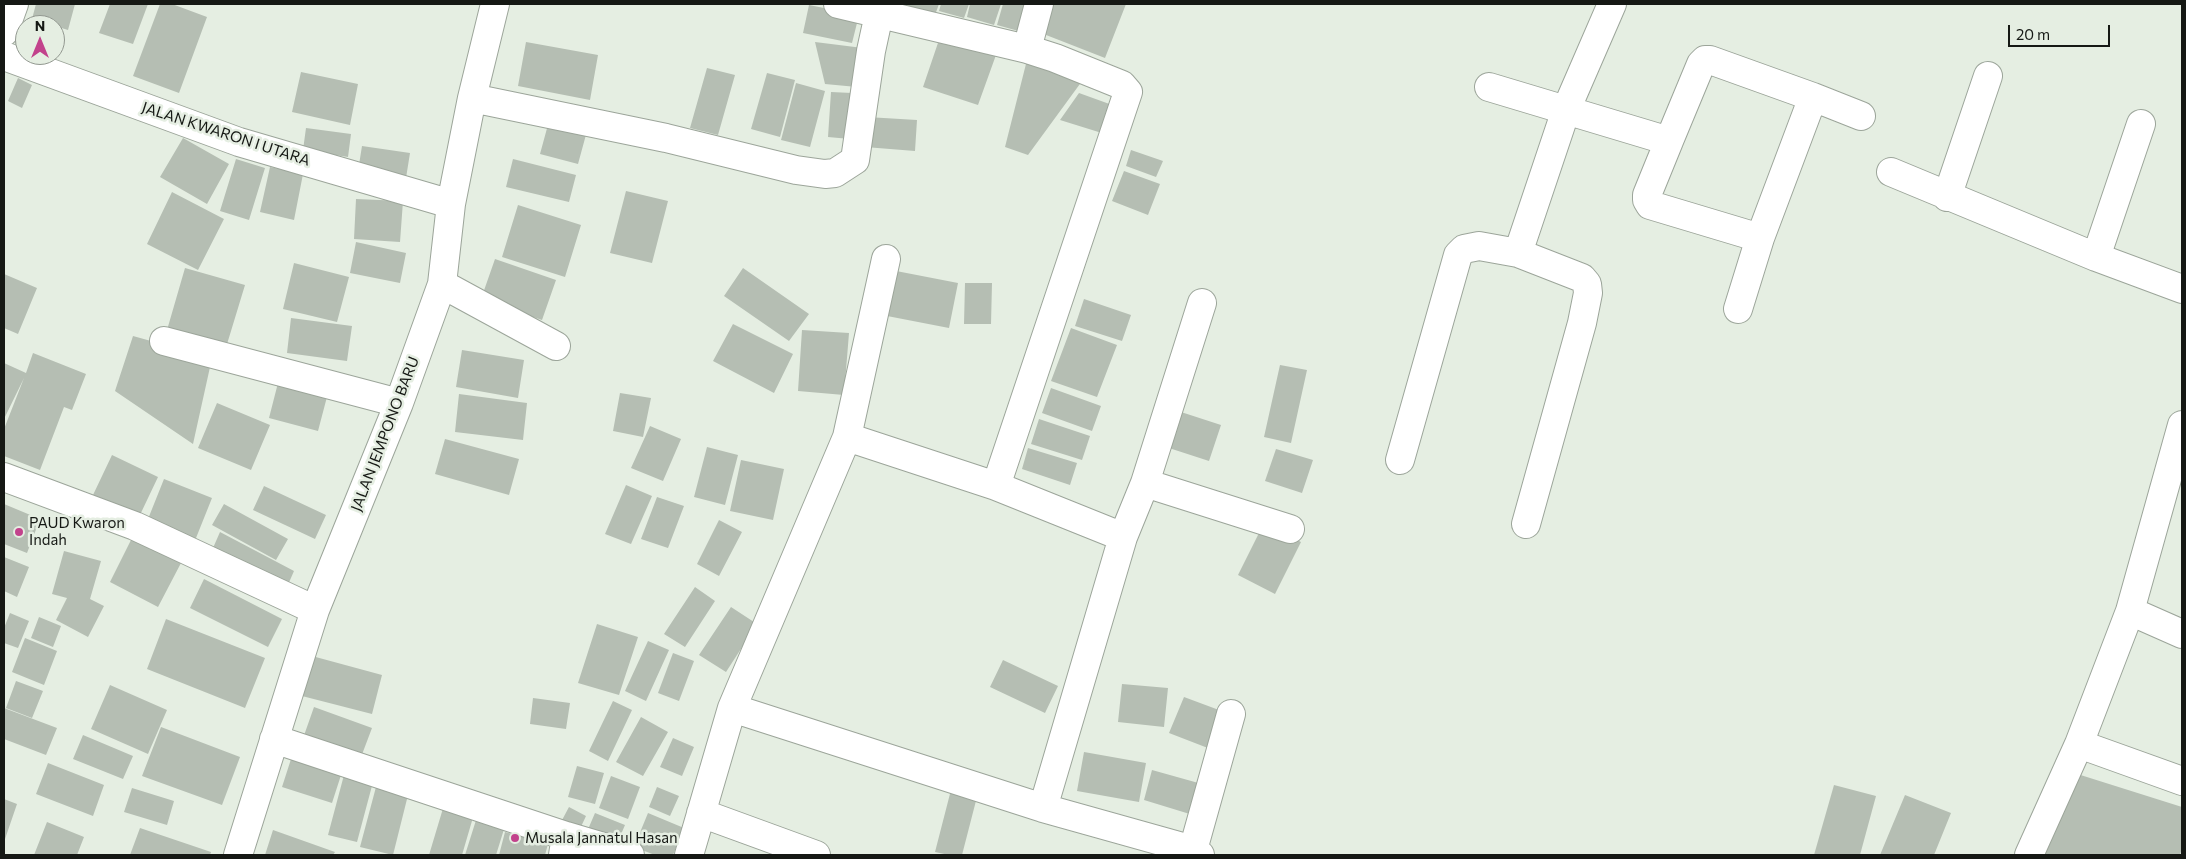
<!DOCTYPE html>
<html>
<head>
<meta charset="utf-8">
<style>
	body { margin:0 }
	#map { position:relative; width:2186px; height:859px; overflow:hidden; background:#e5eee2; font-family:Commissioner,sans-serif }
	canvas { display:block }
	.frame { position:absolute; inset:0; border:5px solid #151814; pointer-events:none }
	.north { position:absolute; left:15px; top:15px; width:50px; height:50px; box-sizing:border-box; background:#e5eee2; border:1px solid #929890; border-radius:50%; rotate:0deg; font-size:14px; font-weight:700; line-height:20px; text-align:center; color:#151814 }
	.north::after { content:''; display:block; margin:auto; width:18px; height:22px; background:#c2428c; clip-path:polygon(50% 0,100% 100%,50% 72%,0 100%) }
	.scale { position:absolute; left:2008px; top:25px; width:102px; height:22px; box-sizing:border-box; border:2px solid #151814; border-top:0; padding-left:6px; font-size:15px; line-height:18px; white-space:nowrap; color:#151814; -webkit-text-stroke:4px #e5eee2; paint-order:stroke }
</style>
</head>
<body>
<div id="map">
<canvas width="2186" height="859"></canvas>
<div class="frame"></div>
<div class="north">N</div>
<div class="scale">20 m</div>
</div>
<script>
const ctx = document.querySelector('canvas').getContext('2d');
ctx.lineJoin = 'round';
function paint(path, color) { ctx.fillStyle = color; ctx.fill(path, 'evenodd'); }
const poly = rows => new Path2D(rows.map(r => 'M' + r).join(''));
function trace(path, color, width, dash) { ctx.strokeStyle = color; ctx.lineWidth = width; ctx.lineCap = dash ? 'butt' : 'round'; ctx.setLineDash(dash || []); ctx.stroke(path); }
function write(font, color, halo, rows, align = 'center') {
  ctx.font = font + ' Commissioner,sans-serif'; ctx.lineWidth = 5; ctx.setLineDash([]); ctx.textBaseline = 'middle'; ctx.strokeStyle = halo; ctx.fillStyle = color; for (const [text, x, y, turn = 0] of rows) {
    ctx.save(); ctx.translate(x, y); ctx.rotate((+turn || 0) * Math.PI / 180); ctx.textAlign = isNaN(turn) ? turn : align; if (halo) ctx.strokeText(text, 0, 0); ctx.fillText(text, 0, 0); ctx.restore();
  }
}
const building = poly([
	[36,4,75,4,68,30,32,19],
	[110,4,148,4,133,44,99,33],
	[160,4,172,4,207,17,179,93,133,76],
	[909,4,939,4,935,15,907,8],
	[941,4,969,4,964,18,939,11],
	[970,4,1001,4,994,25,967,17],
	[1003,4,1030,4,1022,32,997,25],
	[1053,4,1126,4,1105,58,1041,33],
	[809,5,859,15,852,43,803,33],
	[940,37,996,55,978,105,923,87],
	[526,42,598,55,590,100,518,86],
	[815,42,863,48,857,87,825,84],
	[1028,56,1085,77,1028,155,1005,147],
	[707,68,735,75,718,135,690,128],
	[301,72,358,84,350,125,292,112],
	[767,73,795,80,780,137,751,129],
	[18,78,32,85,22,108,8,101],
	[796,83,825,91,810,147,781,140],
	[831,92,852,93,850,139,828,137],
	[1079,93,1115,106,1105,134,1060,120],
	[867,117,917,120,915,151,865,147],
	[549,121,587,131,578,164,540,154],
	[306,128,351,134,348,157,303,150],
	[183,138,229,164,207,204,160,177],
	[362,146,410,153,406,178,358,171],
	[1131,150,1163,161,1156,177,1126,166],
	[236,159,265,168,249,220,220,211],
	[513,159,576,175,569,202,506,187],
	[270,167,303,174,294,220,260,212],
	[1124,171,1160,184,1148,215,1112,201],
	[626,191,668,201,652,263,610,253],
	[172,192,224,219,198,270,147,244],
	[356,199,403,201,400,242,354,239],
	[518,205,581,225,565,277,502,257],
	[356,242,406,253,400,283,350,273],
	[495,259,556,280,542,320,481,299],
	[294,263,349,277,337,322,283,309],
	[185,268,245,285,224,354,165,337],
	[743,268,809,314,789,341,724,296],
	[891,270,958,283,949,328,882,315],
	[4,274,37,288,18,334,4,328],
	[965,283,992,283,991,324,964,324],
	[1084,299,1131,315,1122,341,1075,326],
	[291,318,352,326,347,361,287,353],
	[733,324,793,354,774,393,713,361],
	[1071,328,1117,345,1097,397,1051,381],
	[802,330,849,333,844,395,798,391],
	[133,336,212,358,193,444,115,391],
	[462,350,524,360,518,398,456,387],
	[33,353,86,374,72,410,64,407,40,470,4,456,4,429,24,378,4,419,4,363,26,373],
	[1280,365,1307,370,1291,443,1264,437],
	[279,379,328,393,318,431,269,418],
	[1051,388,1101,406,1092,431,1042,413],
	[620,393,651,398,643,437,613,431],
	[459,394,527,403,523,440,455,432],
	[217,403,270,425,251,470,198,448],
	[1181,412,1221,425,1209,461,1169,448],
	[1039,419,1090,436,1082,460,1031,444],
	[650,426,681,439,663,481,631,468],
	[445,439,519,459,509,495,435,474],
	[707,447,738,455,725,505,694,497],
	[1028,448,1077,463,1070,485,1022,469],
	[1276,449,1313,460,1302,493,1265,481],
	[112,455,158,477,139,517,93,495],
	[741,460,784,469,773,520,730,511],
	[164,479,212,498,194,543,146,524],
	[626,485,652,496,631,544,605,534],
	[264,486,326,515,315,539,253,510],
	[657,497,684,506,668,548,641,539],
	[4,504,40,519,27,553,4,544],
	[224,504,288,539,276,560,212,525],
	[719,520,742,532,719,576,697,564],
	[1264,523,1301,542,1275,594,1238,575],
	[220,532,294,571,287,587,213,548],
	[132,538,181,563,158,607,110,582],
	[64,551,101,561,90,599,104,606,88,637,56,620,67,598,52,594],
	[4,557,29,567,17,597,4,591],
	[204,579,282,619,268,647,190,608],
	[695,587,715,601,685,647,664,634],
	[731,607,757,624,726,672,699,655],
	[10,613,29,621,18,648,4,643,4,628],
	[39,617,61,626,53,647,31,638],
	[166,619,265,658,245,708,147,669],
	[597,624,638,637,619,695,578,683],
	[25,638,57,651,44,685,12,672],
	[648,641,669,650,646,701,625,691],
	[673,653,694,661,679,701,658,693],
	[312,656,382,675,372,714,302,696],
	[1003,660,1058,686,1045,713,990,687],
	[16,681,43,691,32,718,6,708],
	[1122,684,1168,688,1164,727,1118,722],
	[110,685,167,710,148,754,91,729],
	[1184,697,1227,713,1213,750,1169,733],
	[533,698,570,703,566,729,530,724],
	[613,701,632,710,608,761,589,751],
	[314,707,372,728,358,765,301,744],
	[4,708,57,728,46,755,4,739],
	[641,717,668,732,643,776,616,762],
	[161,727,240,757,222,805,142,776],
	[83,735,133,756,123,779,73,759],
	[673,738,694,747,682,776,660,767],
	[1084,752,1146,763,1139,802,1077,791],
	[292,756,342,772,332,803,282,787],
	[48,763,104,785,93,816,36,794],
	[577,766,604,773,595,804,568,797],
	[1152,770,1202,784,1193,815,1144,800],
	[2071,772,2182,807,2182,848,2180,855,2044,855],
	[344,775,373,782,357,842,328,835],
	[611,776,640,787,628,819,599,808],
	[1834,785,1876,796,1860,855,1814,855],
	[952,786,978,793,962,855,949,855,935,852],
	[376,787,408,795,393,855,360,847],
	[657,787,679,796,670,816,649,807],
	[132,788,174,801,167,825,124,812],
	[1905,795,1951,813,1934,855,1880,855],
	[4,799,17,804,4,842],
	[444,805,474,814,462,855,429,855],
	[569,807,586,816,579,831,561,822],
	[595,813,625,825,616,846,586,834],
	[648,813,684,828,673,855,655,855,634,847],
	[477,817,505,826,496,855,465,855],
	[47,822,84,837,77,855,34,855],
	[140,828,211,852,210,855,130,855],
	[273,830,335,852,333,855,265,855],
	[505,832,548,844,545,855,499,855]
]);
const minor = poly([
	[838,4,1027,49,1055,58,1122,85,1128,92,996,486],
	[4,32,14,4],
	[1027,49,1039,4],
	[4,56,239,142,451,204],
	[1489,87,1669,141,1647,195,1647,200,1650,205,1760,238,1738,309],
	[1813,97,1861,116],
	[472,98,666,138,796,170,825,174,835,173,855,160,871,51,879,14],
	[1669,141,1701,64,1705,60,1710,60,1813,97,1760,238],
	[1891,172,2096,257,2182,289],
	[1947,197,1988,76],
	[1518,253,1582,278,1587,284,1588,293,1582,323,1526,524],
	[2096,257,2141,124],
	[442,284,556,346],
	[164,341,399,403],
	[2182,425,2130,611,2079,744,2182,781],
	[847,437,996,486,1123,537,1145,483,1202,303],
	[1400,460,1458,255,1464,249,1479,246,1518,253,1566,110,1612,4],
	[4,477,135,526,315,610],
	[1145,483,1290,529],
	[2130,611,2182,634],
	[732,708,1043,808,1193,850,1200,855],
	[274,739,566,836,563,855],
	[1043,808,1123,537],
	[701,813,816,855],
	[566,836,630,855],
	[1193,850,1231,714],
	[238,855,315,610,399,403,442,284,451,204,472,98,495,4],
	[689,855,732,708,847,437,886,259],
	[2029,855,2079,744]
]);
const markers = [
	[19,532,5,"#c2428c"],
	[515,838,5,"#c2428c"]
];
const streetNames = [
	["JALAN KWARON I UTARA",226,134,18],
	["JALAN JEMPONO BARU",385,434,-69]
];
const poiNames = [
	["PAUD Kwaron",29,523],
	["Indah",29,540],
	["Musala Jannatul Hasan",525,838]
];
paint(building, '#b5beb3');
trace(minor, '#9ca59a', 30);
trace(minor, '#fff', 28);
for (const [x, y, r, color] of markers) { const dot = new Path2D(); dot.arc(x, y, r, 0, 2 * Math.PI); ctx.fillStyle = color; ctx.fill(dot); trace(dot, '#e5eee2', 2); }
write('15px', '#151814', '#e5eee2', streetNames);
write('15px', '#151814', '#e5eee2', poiNames, 'left');
</script>
</body>
</html>
